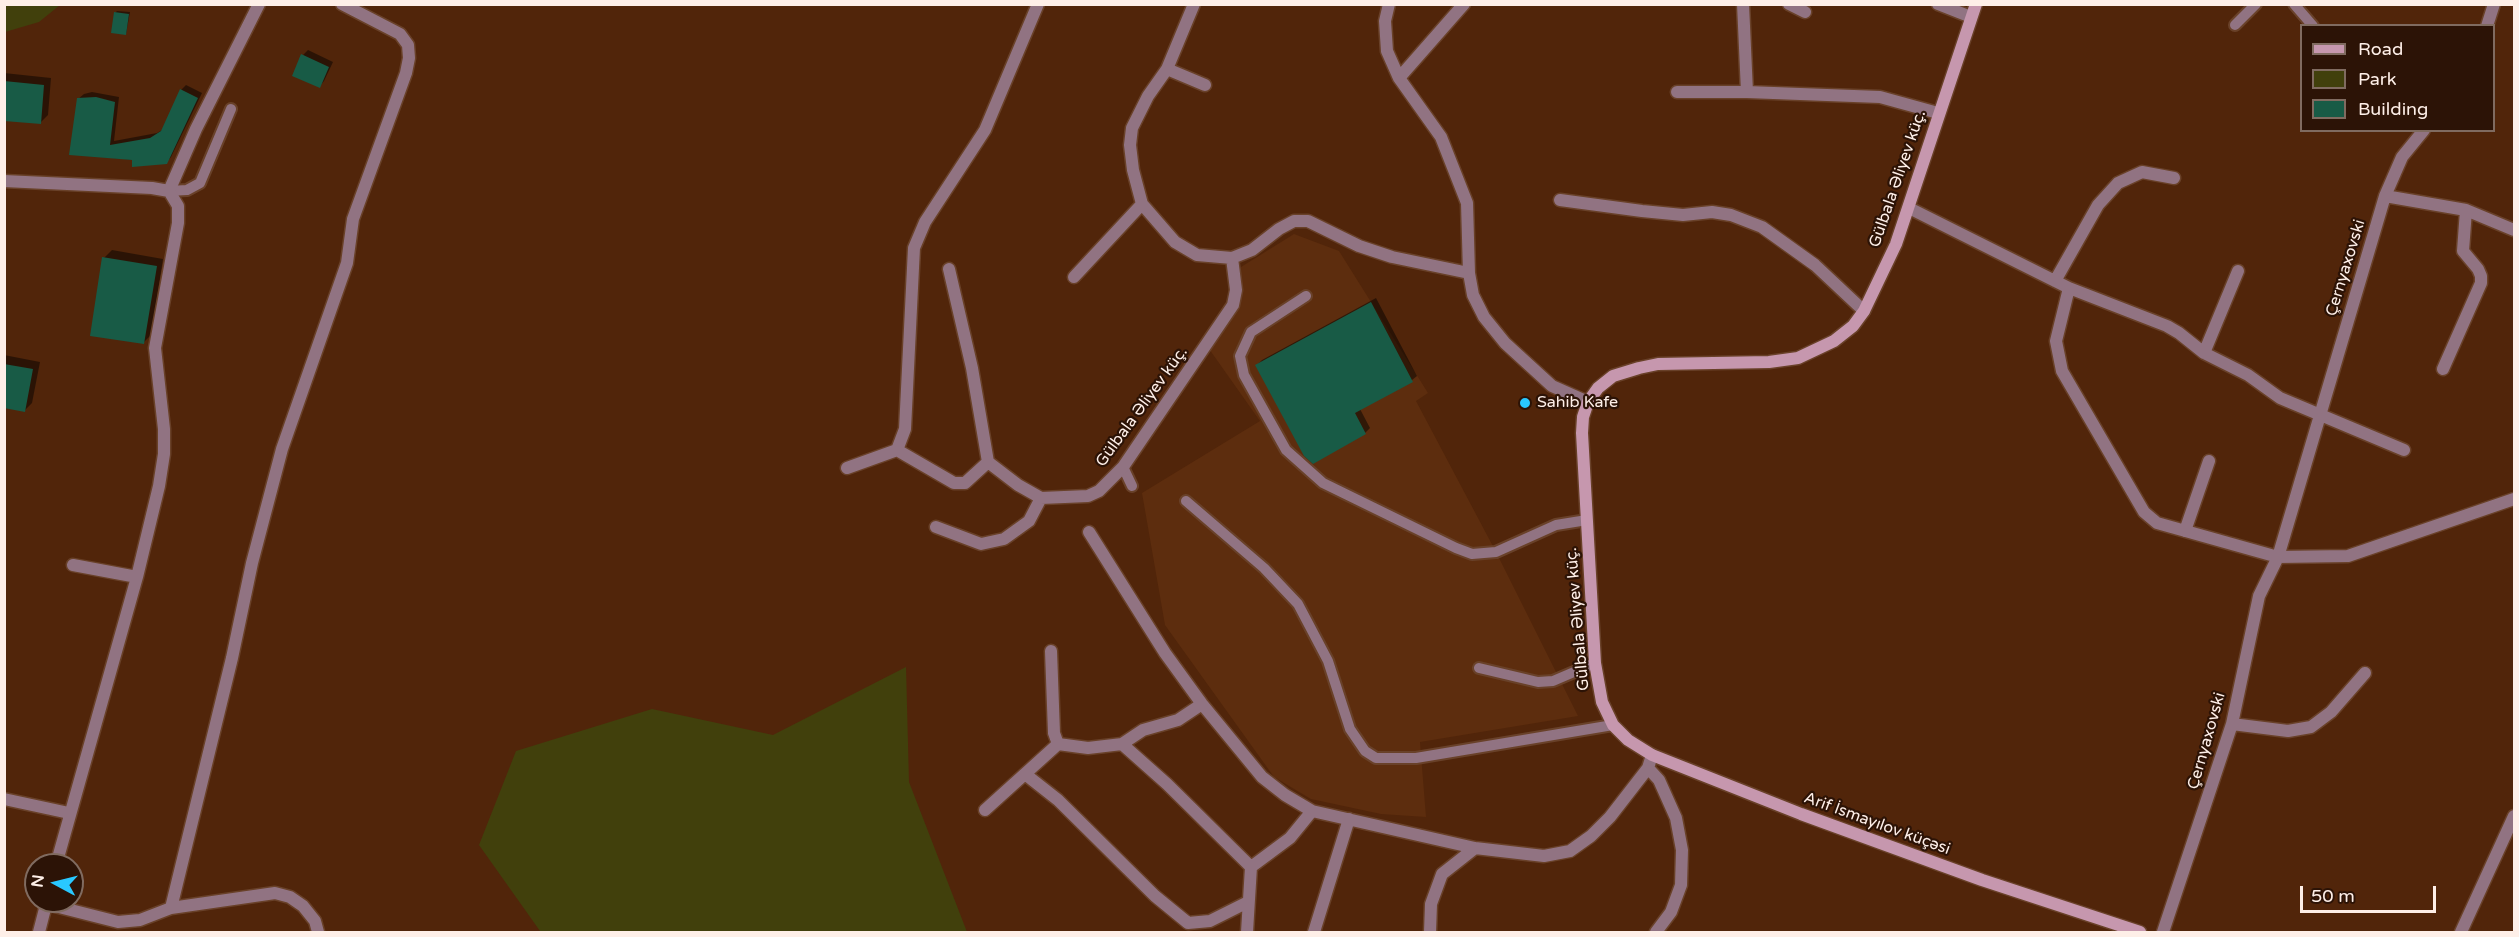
<!DOCTYPE html>
<html>
<head>
<meta charset="utf-8">
<style>
	body { margin:0 }
	#map { position:relative; width:2519px; height:937px; overflow:hidden; background:#51250a; font-family:"Varela Round",sans-serif }
	canvas { display:block }
	.frame { position:absolute; inset:0; border:6px solid #feefe8; pointer-events:none }
	.legend { position:absolute; left:2300px; top:24px; width:195px; height:108px; box-sizing:border-box; background:#2c1306; border:2px solid #806b60; margin:0; padding:8px 10px; list-style:none; font-size:18px; color:#feefe8 }
	.legend li { display:flex; align-items:center; gap:12px; height:30px }
	.legend b { width:30px; border:2px solid #806b60 }
	.north { position:absolute; left:24px; top:853px; width:60px; height:60px; box-sizing:border-box; background:#2c1306; border:2px solid #806b60; border-radius:50%; rotate:277deg; font-size:16px; font-weight:700; line-height:24px; text-align:center; color:#feefe8 }
	.north::after { content:''; display:block; margin:auto; width:21px; height:27px; background:#29c8ff; clip-path:polygon(50% 0,100% 100%,50% 72%,0 100%) }
	.scale { position:absolute; left:2300px; top:886px; width:136px; height:27px; box-sizing:border-box; border:3px solid #feefe8; border-top:0; padding-left:8px; font-size:18px; line-height:21px; white-space:nowrap; color:#feefe8; -webkit-text-stroke:4px #2c1306; paint-order:stroke }
</style>
</head>
<body>
<div id="map">
<canvas width="2519" height="937"></canvas>
<div class="frame"></div>
<ul class="legend">
<li><b style="height:8px;background:#c697ae"></b>Road</li>
<li><b style="height:16px;background:#41400c"></b>Park</li>
<li><b style="height:16px;background:#185b46"></b>Building</li>
</ul>
<div class="north">N</div>
<div class="scale">50 m</div>
</div>
<script>
const ctx = document.querySelector('canvas').getContext('2d');
ctx.lineJoin = 'round';
function paint(path, color) { ctx.fillStyle = color; ctx.fill(path, 'evenodd'); }
const poly = rows => new Path2D(rows.map(r => 'M' + r).join(''));
function trace(path, color, width, dash) { ctx.strokeStyle = color; ctx.lineWidth = width; ctx.lineCap = dash ? 'butt' : 'round'; ctx.setLineDash(dash || []); ctx.stroke(path); }
function write(font, color, halo, rows, align = 'center') {
  ctx.font = font + ' "Varela Round",sans-serif'; ctx.lineWidth = 4.5; ctx.setLineDash([]); ctx.textBaseline = 'middle'; ctx.strokeStyle = halo; ctx.fillStyle = color; for (const [text, x, y, turn = 0] of rows) {
    ctx.save(); ctx.translate(x, y); ctx.rotate((+turn || 0) * Math.PI / 180); ctx.textAlign = isNaN(turn) ? turn : align; if (halo) ctx.strokeText(text, 0, 0); ctx.fillText(text, 0, 0); ctx.restore();
  }
}
const built = poly([
	[1294,234,1339,251,1428,393,1416,401,1496,552,1578,716,1420,742,1426,817,1381,814,1311,799,1274,777,1165,625,1142,493,1260,421,1207,346,1235,311,1241,267]
]);
const green = poly([
	[5,4,60,4,60,5,39,22,5,32],
	[906,667,909,782,967,932,540,931,479,845,516,751,652,709,773,735]
]);
const shadow = poly([
	[117,11,130,12,126,34,115,13],
	[308,50,333,62,324,81,320,86,303,55],
	[4,73,51,78,48,115,40,123,4,119],
	[186,85,202,93,171,157,166,163,71,154,78,99,84,94,92,92,119,97,114,141,157,133,164,129,181,90],
	[112,250,163,259,151,335,143,343,104,258],
	[1376,298,1417,376,1412,380,1360,409,1370,428,1365,433,1257,365,1262,360],
	[4,355,40,362,32,403,25,410,4,407]
]);
const building = poly([
	[114,12,129,14,126,35,111,33],
	[301,54,329,67,320,88,292,76],
	[4,81,44,85,41,124,4,121],
	[180,89,198,98,167,164,132,167,132,160,69,155,77,98,96,97,115,102,110,145,150,138,161,131],
	[102,257,157,266,144,344,90,336],
	[1371,302,1413,382,1355,413,1366,434,1313,464,1304,456,1255,365],
	[4,364,33,369,25,412,4,408]
]);
const lane = poly([
	[2294,4,2313,26],
	[2235,25,2256,4],
	[169,191,187,190,200,183,231,109],
	[1306,296,1251,332,1240,356,1244,375,1286,450,1323,483,1456,548,1472,554,1496,552,1556,525,1587,520],
	[1123,467,1132,486],
	[1186,501,1264,568,1298,604,1328,661,1350,729,1365,751,1376,758,1416,758,1613,725],
	[1479,668,1538,682,1553,681,1595,663]
]);
const street = poly([
	[1194,4,1167,69,1148,96,1132,128,1130,145,1133,170,1142,204,1175,242,1197,255,1232,258],
	[1389,4,1385,21,1387,51,1399,78,1441,137,1467,203,1469,273],
	[1743,4,1747,92,1880,97,1938,113],
	[1789,4,1805,12],
	[1938,4,1971,17],
	[2487,26,2494,4],
	[1167,69,1205,85],
	[1399,78,1464,4],
	[1677,92,1747,92],
	[4,181,152,188,169,191,178,206,178,223,155,348,164,429,164,454,159,486,137,577,56,865],
	[169,191,196,129,259,4],
	[2385,196,2466,210,2514,230],
	[1560,200,1642,211,1683,215,1712,212,1731,215,1762,227,1815,265,1864,311],
	[1909,208,2069,288,2167,326,2179,333,2204,353],
	[949,269,972,368,988,462],
	[2238,271,2204,353,2248,375,2280,398,2404,450],
	[1074,277,1142,204],
	[2055,281,2098,205,2118,183,2142,172,2174,178],
	[2069,288,2056,341,2062,371,2144,512,2157,523,2278,557,2348,556,2514,499],
	[2443,369,2481,283,2481,276,2478,269,2463,251,2466,210],
	[897,450,954,483,965,483,988,462,1018,485,1041,498,1088,496,1099,491,1123,467,1233,305,1236,290,1232,258,1252,250,1279,229,1294,221,1308,221,1359,246,1392,257,1469,273,1473,295,1484,317,1505,343,1552,386,1588,402],
	[897,450,905,429,914,248,925,222,985,130,1038,4],
	[847,468,897,450],
	[936,527,981,544,1004,539,1029,521,1041,498],
	[2185,531,2209,461],
	[1089,532,1165,653,1202,704,1262,777,1285,795,1312,811,1475,848,1544,856,1570,851,1591,836,1610,817,1648,768,1652,755],
	[73,565,137,577],
	[1051,651,1054,733,1058,744,1088,748,1122,744,1143,730,1178,720,1202,704],
	[2232,724,2288,731,2311,727,2331,712,2365,673],
	[1122,744,1167,784,1251,867],
	[1648,768,1659,780,1676,818,1682,850,1681,885,1671,912,1656,932],
	[1025,774,1058,800,1155,896,1188,923,1210,921,1248,902],
	[4,799,69,813],
	[985,810,1058,744],
	[47,904,118,922,140,920,171,908,275,893,290,897,303,906,315,921,318,932],
	[171,908,232,658,252,563,282,449,347,263,353,219,406,73,409,58,408,45,400,34,342,4],
	[39,932,47,901],
	[1247,932,1251,867,1290,838,1312,811],
	[1314,932,1349,819],
	[1430,932,1431,904,1442,874,1475,848],
	[2163,932,2232,724,2259,596,2278,557,2385,196,2402,157,2424,130],
	[2461,932,2514,816]
]);
const secondary = poly([
	[1976,4,1896,244,1864,311,1853,326,1834,341,1798,358,1769,362,1658,364,1639,368,1613,376,1598,388,1588,402,1583,417,1582,433,1595,663,1602,702,1613,725,1628,740,1652,755,1801,814,1982,880,2140,932]
]);
const markers = [
	[1525,403,6,"#29c8ff"]
];
const streetNames = [
	["Gülbala Əliyev küç.",1898,179,-71],
	["Çernyaxovski",2346,268,-73],
	["Gülbala Əliyev küç.",1142,407,-54],
	["Gülbala Əliyev küç.",1578,619,-95],
	["Çernyaxovski",2207,741,-74],
	["Arif İsmayılov küçəsi",1877,824,20]
];
const poiNames = [
	["Sahib Kafe",1537,403]
];
paint(built, '#5d2d0e');
paint(green, '#41400c');
paint(shadow, '#0007');
paint(building, '#185b46');
trace(lane, '#694129', 14);
trace(street, '#694129', 15);
trace(secondary, '#694129', 15);
trace(lane, '#917382', 10);
trace(street, '#917382', 12);
trace(secondary, '#c697ae', 12);
for (const [x, y, r, color] of markers) { const dot = new Path2D(); dot.arc(x, y, r, 0, 2 * Math.PI); ctx.fillStyle = color; ctx.fill(dot); trace(dot, '#2c1306', 2); }
write('16px', '#feefe8', '#2c1306', streetNames);
write('16px', '#feefe8', '#2c1306', poiNames, 'left');
</script>
</body>
</html>
